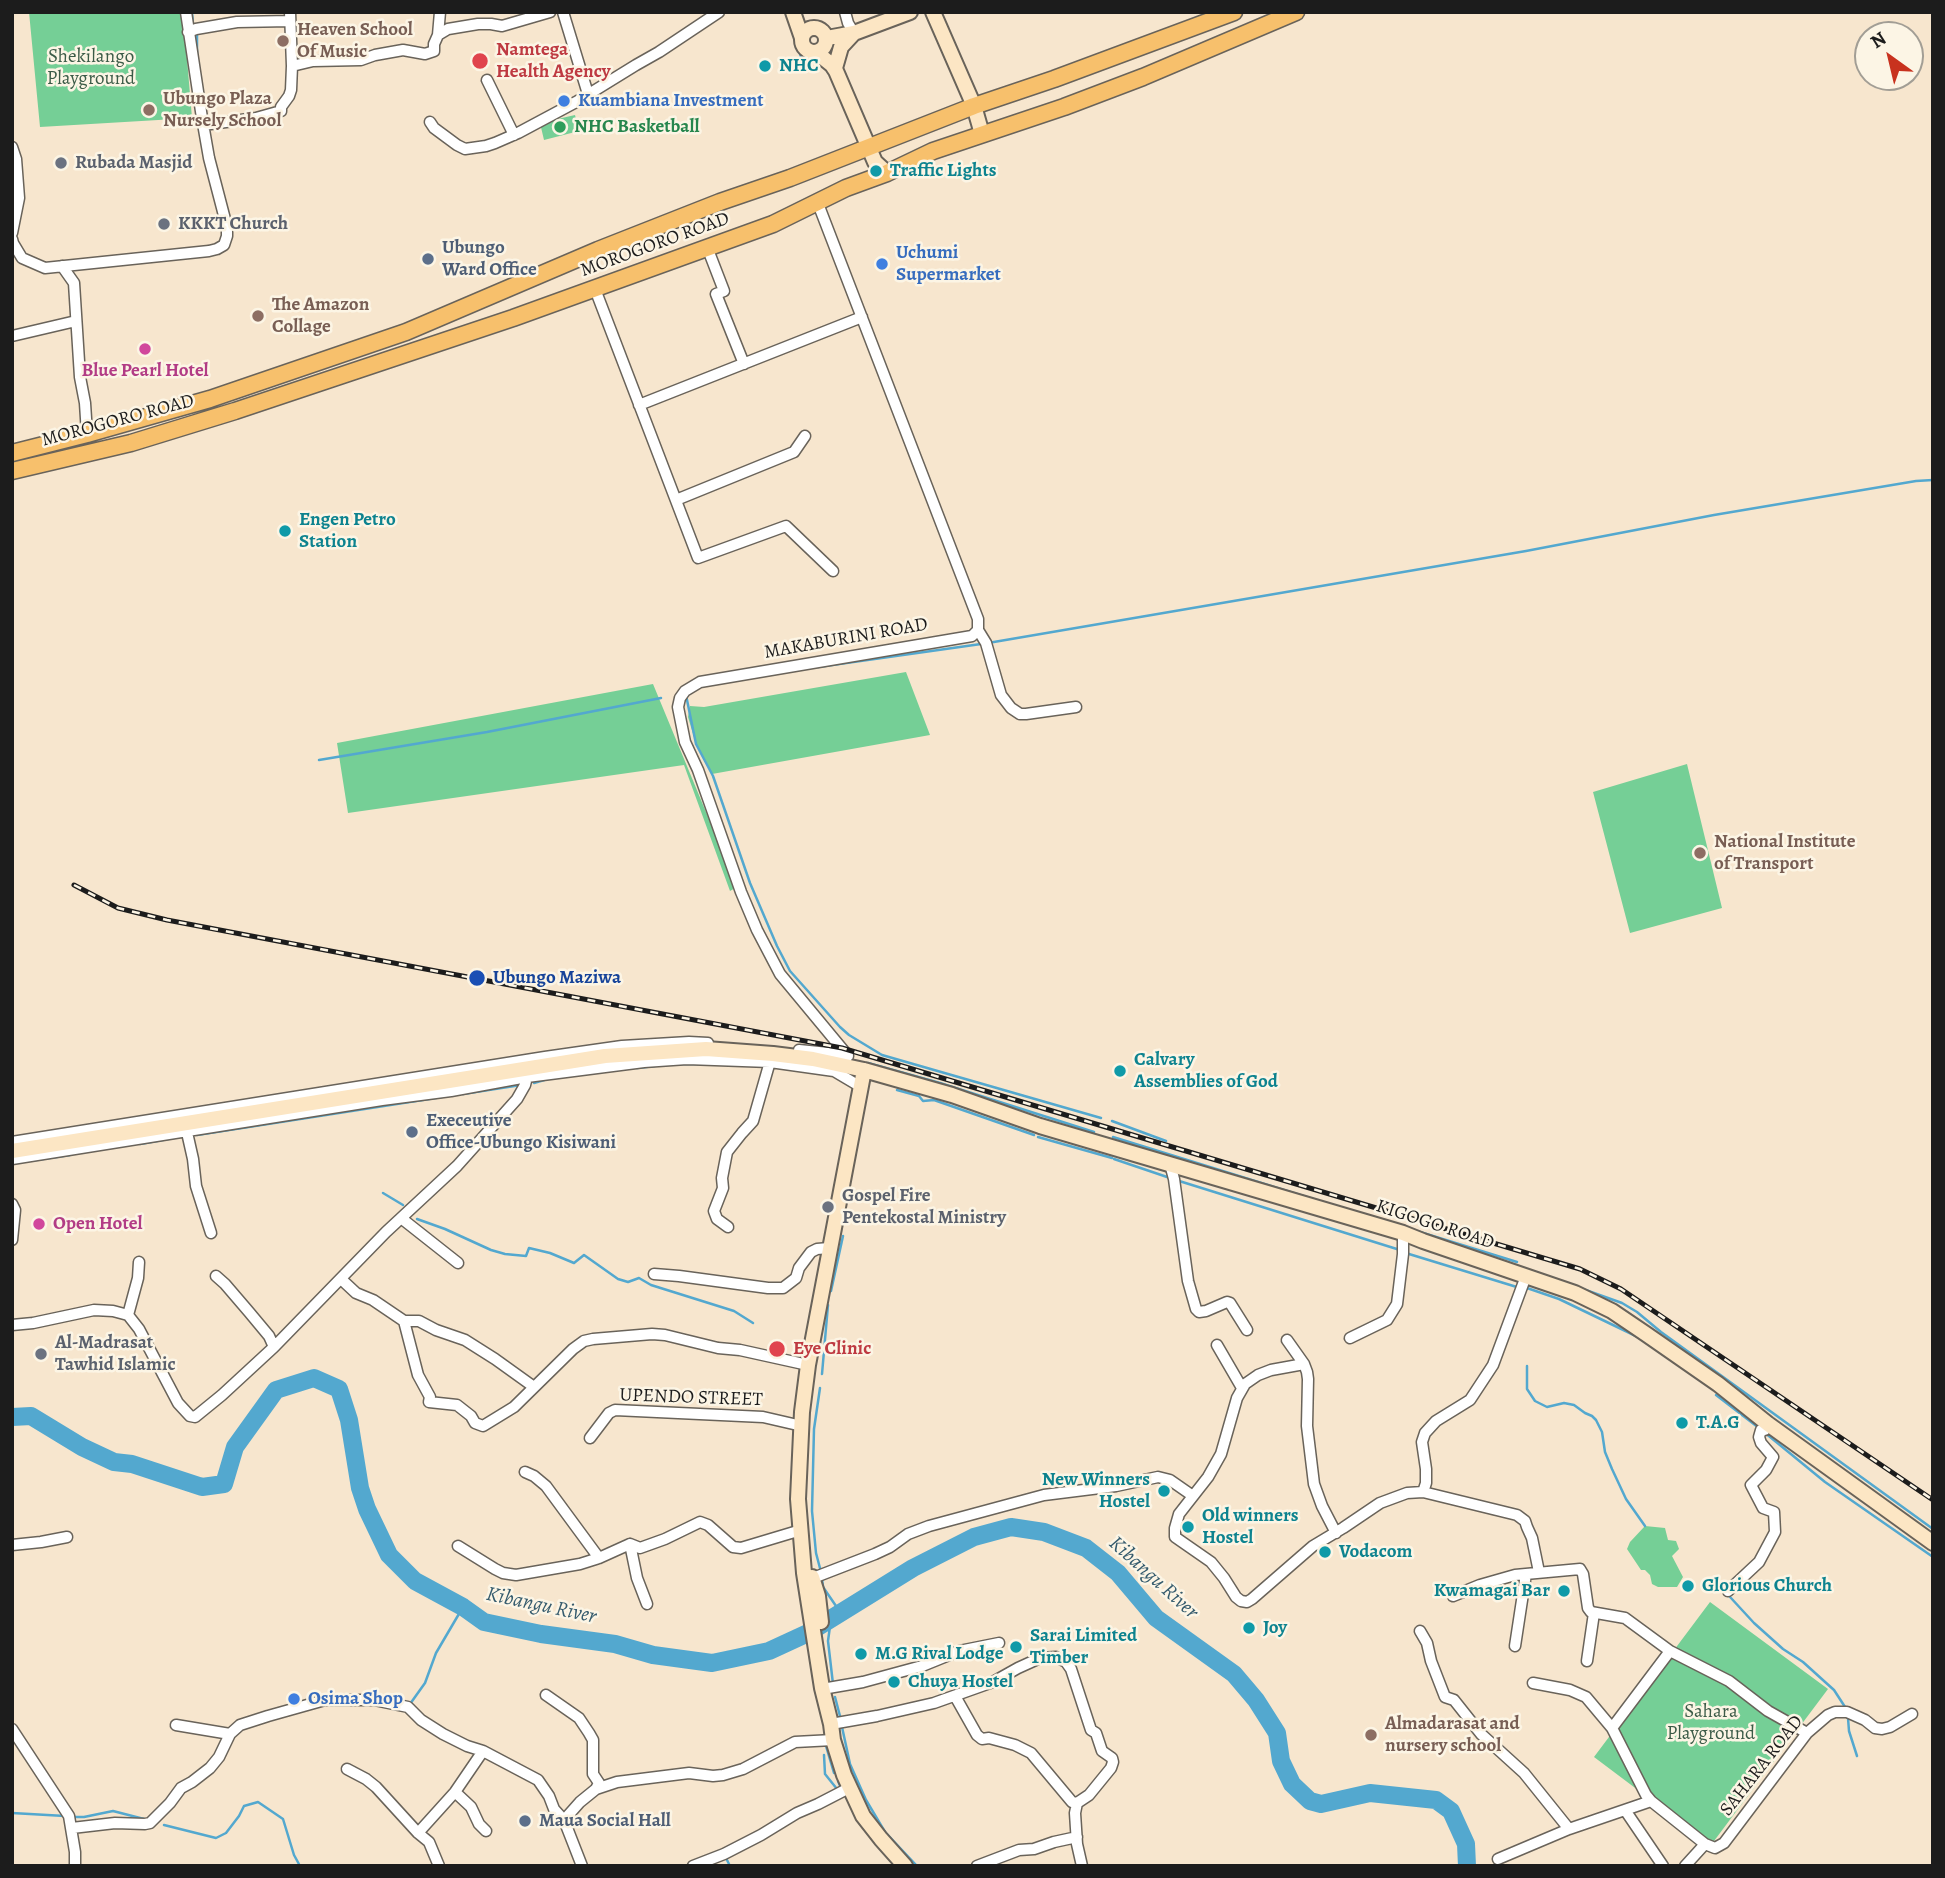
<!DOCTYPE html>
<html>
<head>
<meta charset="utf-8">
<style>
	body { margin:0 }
	#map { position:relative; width:1945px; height:1878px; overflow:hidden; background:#f7e6ce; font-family:Alegreya,serif }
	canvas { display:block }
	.frame { position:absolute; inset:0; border:14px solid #1c1c1c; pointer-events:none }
	.north { position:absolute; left:1854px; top:21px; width:70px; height:70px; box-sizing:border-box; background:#fcf5e5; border:2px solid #a29e95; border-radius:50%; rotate:326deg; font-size:19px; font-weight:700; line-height:28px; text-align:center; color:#1c1c1c }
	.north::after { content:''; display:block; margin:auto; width:24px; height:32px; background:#c8321e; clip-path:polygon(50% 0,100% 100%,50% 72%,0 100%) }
</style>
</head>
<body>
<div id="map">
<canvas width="1945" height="1878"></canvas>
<div class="frame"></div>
<div class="north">N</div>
</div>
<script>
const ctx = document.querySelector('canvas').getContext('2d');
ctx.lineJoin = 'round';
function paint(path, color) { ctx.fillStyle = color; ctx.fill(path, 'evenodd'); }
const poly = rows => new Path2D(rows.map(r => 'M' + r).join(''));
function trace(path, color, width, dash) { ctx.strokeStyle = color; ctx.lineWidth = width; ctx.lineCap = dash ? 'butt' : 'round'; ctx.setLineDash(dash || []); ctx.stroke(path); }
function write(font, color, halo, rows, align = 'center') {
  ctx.font = font + ' Alegreya,serif'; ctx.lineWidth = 5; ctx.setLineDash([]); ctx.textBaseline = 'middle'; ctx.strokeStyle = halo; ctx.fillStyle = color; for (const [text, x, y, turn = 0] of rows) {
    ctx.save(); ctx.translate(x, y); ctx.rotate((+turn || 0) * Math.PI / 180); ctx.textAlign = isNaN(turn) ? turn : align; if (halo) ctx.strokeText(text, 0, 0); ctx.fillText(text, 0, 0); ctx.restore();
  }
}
const green = poly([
	[29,12,183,12,192,118,40,127],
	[575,115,579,131,544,140,540,123],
	[906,672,930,735,712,774,696,744,688,717,690,706,704,707],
	[653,684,737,887,730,891,684,765,348,813,337,743],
	[1687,764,1722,908,1630,933,1593,792],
	[1645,1526,1665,1528,1668,1540,1676,1541,1679,1549,1672,1556,1683,1577,1677,1587,1658,1587,1652,1584,1650,1575,1645,1570,1641,1570,1627,1549,1630,1542],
	[1710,1602,1828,1689,1711,1845,1594,1757]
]);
const stream = poly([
	[192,12,193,24],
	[197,31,197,59],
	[796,40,805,71],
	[988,643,1526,551,1714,515,1916,481,1933,480],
	[818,667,981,644],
	[686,695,696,744,713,776,750,883,777,946,790,971,840,1027,849,1035,882,1055,1101,1118],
	[319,760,487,732,661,698],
	[868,1063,940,1083,1094,1132],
	[677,1064,702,1064],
	[637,1068,655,1066],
	[534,1083,551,1078],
	[897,1090,919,1096,923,1101,934,1100,1034,1135],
	[463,1094,521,1085],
	[1112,1121,1166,1141],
	[197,1135,442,1097],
	[1038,1137,1112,1158],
	[1113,1137,1313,1199],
	[140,1144,185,1136],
	[1114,1159,1170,1178],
	[36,1160,70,1155],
	[1176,1180,1400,1250],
	[383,1193,403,1205],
	[417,1219,445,1229,491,1250,505,1254,526,1256,529,1248,550,1253,574,1263,584,1255,618,1279,628,1282,639,1278,651,1285,734,1311,753,1323],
	[1420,1232,1517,1262],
	[1409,1254,1520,1288],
	[1527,1288,1559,1299,1640,1338],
	[1580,1288,1622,1303,1637,1312,1661,1332,1933,1529],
	[831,1291,843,1236],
	[1527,1366,1527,1389,1535,1401,1547,1407,1564,1403,1574,1405,1585,1413,1592,1416,1596,1420,1602,1432,1605,1452,1612,1469,1626,1499,1645,1526],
	[822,1374,828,1305],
	[820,1388,814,1429,812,1511,816,1553,821,1572],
	[1716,1395,1759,1428],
	[1764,1432,1825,1482,1933,1557],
	[822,1579,823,1587,836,1606,831,1619,828,1641,833,1684],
	[1719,1585,1754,1623,1783,1649,1803,1662,1824,1681,1834,1690,1847,1710],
	[835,1697,841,1720],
	[410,1704,425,1683,436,1653,463,1607],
	[1848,1718,1849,1731,1857,1756],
	[842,1727,850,1764,866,1800,885,1832,917,1866],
	[826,1746,834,1773],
	[824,1755,825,1774,837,1789],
	[838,1781,841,1788],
	[12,1813,65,1816],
	[71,1817,84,1817,113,1811,144,1819],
	[164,1825,216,1838,226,1833,239,1816,244,1806,258,1802,283,1819,294,1855,300,1866],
	[725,1856,730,1866]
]);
const river = poly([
	[12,1417,31,1416,82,1447,114,1462,132,1464,202,1487,224,1484,235,1447,276,1390,314,1378,339,1389,349,1420,360,1488,367,1509,389,1555,415,1581,463,1607,484,1622,541,1634,615,1644,653,1655,712,1663,769,1651,808,1633,913,1568,974,1537,1011,1527,1044,1532,1086,1548,1118,1573,1156,1618,1234,1674,1256,1700,1277,1733,1281,1761,1292,1784,1310,1801,1321,1804,1370,1793,1436,1800,1451,1811,1466,1844,1467,1866]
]);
const minor = poly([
	[563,12,588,94],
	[845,12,848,23,854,33],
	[188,32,196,29,237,22,290,21],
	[438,35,440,12],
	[292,66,313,61,361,60,375,55,403,50,425,54,434,51,434,44,438,35,448,29,478,24,491,24,502,26,550,12],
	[487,80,514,135],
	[430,122,434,128,457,145,465,149,486,146,495,143,518,133,576,102,636,65,659,52,719,12],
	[203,125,256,118,281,111,281,107,289,96,291,90,292,66,290,12],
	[12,147,16,159,19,198,12,233],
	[817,201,978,619,978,630],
	[12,239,13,243,22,258,45,268,209,251,217,249,224,245,227,236,227,227,209,158,202,118,186,12],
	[707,247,724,291,716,294,744,364],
	[62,266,74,283,80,377,85,403,87,434],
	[595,289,698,558,786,526,833,571],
	[12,336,76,321],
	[639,405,862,317],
	[676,500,794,452,805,436],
	[978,630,986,643,1001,695,1011,708,1020,714,1026,714,1076,707],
	[799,1050,848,1055],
	[848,1056,780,974,757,930,741,892,698,770,685,742,678,707,680,698,685,691,700,682,972,636,978,630],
	[186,1128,193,1159,196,1186,211,1233],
	[12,1142,545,1057,622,1046,689,1042,708,1043],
	[12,1159,382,1100,451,1091,527,1077,644,1062,687,1059,770,1062,834,1071,861,1087],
	[1170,1164,1174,1179,1188,1281,1196,1309,1199,1312,1206,1311,1227,1302,1230,1303,1247,1330],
	[12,1204,15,1210,12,1240],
	[401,1218,458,1263],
	[728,1227,717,1219,714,1211,723,1188,722,1178,727,1152,742,1133,753,1121,771,1058],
	[654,1274,679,1276,768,1288,783,1288,796,1278,799,1268,811,1252,817,1249,829,1248],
	[216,1276,225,1284,249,1312,269,1336,274,1347],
	[341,1279,356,1293,373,1300,404,1321,418,1375,430,1397,429,1402,457,1405,471,1416,475,1423,483,1426,514,1407,573,1349,584,1341,593,1339,652,1334,665,1335,718,1348,740,1350,808,1365],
	[128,1315,138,1278,139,1262],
	[404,1321,419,1321,436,1330,465,1340,495,1359,534,1387],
	[12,1325,33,1323,94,1310,113,1311,128,1315,139,1329,178,1403,190,1416,195,1417,222,1395,274,1347,386,1232,457,1166,517,1099,525,1085,527,1077,526,1073],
	[1350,1338,1387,1320,1397,1304,1403,1254,1403,1233],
	[1287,1340,1304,1364,1307,1372,1308,1379,1307,1426,1314,1484,1322,1506,1336,1533],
	[1217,1345,1242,1388],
	[1304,1364,1271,1370,1258,1375,1245,1384,1237,1398,1221,1454,1208,1477,1179,1514,1175,1528,1175,1537,1211,1562,1224,1578,1236,1597,1241,1601,1247,1602,1252,1599,1313,1546,1343,1528,1380,1503,1407,1493,1423,1492,1517,1515,1525,1521,1527,1527,1532,1538,1539,1572],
	[590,1438,609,1413,615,1410,763,1417,802,1426],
	[525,1472,534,1476,546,1486,599,1558],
	[1423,1492,1426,1483,1426,1469,1422,1442,1425,1433,1436,1421,1470,1400,1493,1365,1526,1276],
	[630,1544,637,1578,647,1604],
	[12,1545,41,1542,67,1537],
	[458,1546,495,1569,503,1573,516,1575,580,1564,599,1558,630,1544,640,1548,665,1539,700,1522,708,1525,733,1547,741,1548,801,1530],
	[813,1578,875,1554,890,1547,908,1534,929,1526,1044,1495,1116,1486,1158,1477,1170,1480,1193,1496],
	[1728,1591,1759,1562,1775,1532,1774,1512,1763,1508,1751,1485,1766,1470,1773,1457,1761,1443,1759,1437,1761,1430,1765,1430,1768,1424],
	[1453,1596,1480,1585,1515,1575,1580,1569,1583,1574,1588,1608,1591,1612,1625,1618,1670,1651,1729,1681,1768,1711,1807,1733],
	[1420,1631,1427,1643,1431,1661,1445,1697,1454,1700,1481,1734,1524,1773,1569,1829],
	[1515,1646,1526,1574],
	[1587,1661,1594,1613],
	[1533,1683,1570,1690,1586,1697,1612,1728,1646,1795,1651,1801,1705,1844,1715,1848,1724,1843,1807,1733,1828,1715,1835,1712,1847,1712,1865,1720,1875,1728,1882,1729,1890,1727,1912,1714],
	[828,1688,863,1682,922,1666,959,1651,999,1643],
	[546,1695,579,1718,589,1733,593,1740,593,1774,599,1783,596,1789],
	[831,1724,877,1716,934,1703,993,1682,1018,1668,1040,1658,1056,1657,1066,1662,1071,1669,1091,1730,1096,1733,1102,1751,1112,1758,1113,1762,1111,1768,1089,1795,1077,1803,1072,1802,1031,1753,1015,1745,989,1738,982,1739,977,1735,955,1696],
	[176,1725,230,1734],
	[1612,1728,1670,1651],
	[12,1729,69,1816,75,1852,75,1866],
	[347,1769,366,1779,376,1787,418,1833,429,1842,439,1866],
	[455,1792,471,1807,479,1824,486,1831],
	[1077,1803,1075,1813,1077,1844,1082,1866],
	[1625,1810,1663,1866],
	[564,1820,580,1802,596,1789,617,1782,689,1773,713,1776,723,1775,743,1769,795,1742,833,1740],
	[72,1828,115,1823,145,1824,150,1823,170,1803,181,1788,192,1782,210,1768,219,1757,230,1734,240,1725,268,1716,325,1700,374,1700,408,1707,421,1720,443,1734,467,1746,483,1751,538,1780,549,1796,554,1809,564,1820,582,1866],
	[418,1833,455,1792,483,1751],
	[1498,1859,1569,1829,1651,1801],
	[693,1866,724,1854,761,1835,797,1813,818,1804,849,1788],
	[977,1866,1019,1850,1034,1849,1054,1842,1077,1837],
	[1685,1866,1705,1844]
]);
const secondary = poly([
	[793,12,802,38],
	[933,12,974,106,982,134],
	'802 40a12 12 0 1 1 24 0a12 12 0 1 1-24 0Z',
	[827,38,854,33,910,12],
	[816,52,832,65,836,71,875,162,887,173],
	[835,68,841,47,854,33],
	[864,1070,808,1365,802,1412,798,1499,804,1573,822,1688,831,1724,833,1740,844,1775,863,1816,881,1839,905,1866],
	[12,1151,605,1056,706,1049,773,1054,813,1059,864,1070,952,1095,1040,1126,1403,1233,1423,1241,1575,1293,1612,1311,1646,1334,1718,1384,1768,1424,1933,1543],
	[812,1577,818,1596,821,1622]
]);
const trunk = poly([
	[12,453,87,434,210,399,406,332,598,250,720,202,790,178,974,106,1054,79,1234,12],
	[12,471,131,443,235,411,513,318,773,224,846,188,887,173,933,151,1064,107,1143,77,1296,12]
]);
const rail = poly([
	[74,885,118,908,167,920,842,1048,1580,1269,1621,1289,1933,1500]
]);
const markers = [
	[283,41,7,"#8d6e63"],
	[480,61,9,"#e0444e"],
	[765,66,7,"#0f9aa8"],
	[564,101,7,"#3f7fe0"],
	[149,110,7,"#8d6e63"],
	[560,127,7,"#2e9e5b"],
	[61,163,7,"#6b7280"],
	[876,171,7,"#0f9aa8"],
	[164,224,7,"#6b7280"],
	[428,259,7,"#5c6f8a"],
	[882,264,7,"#3f7fe0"],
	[258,316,7,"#8d6e63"],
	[145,349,7,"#d1479c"],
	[285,531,7,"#0f9aa8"],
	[1700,853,7,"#8d6e63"],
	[477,978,9,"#1a4fb4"],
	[1120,1071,7,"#0f9aa8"],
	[412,1132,7,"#5c6f8a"],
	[828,1207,7,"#6b7280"],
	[39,1224,7,"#d1479c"],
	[777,1349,9,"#e0444e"],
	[41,1354,7,"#6b7280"],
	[1682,1423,7,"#0f9aa8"],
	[1164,1491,7,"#0f9aa8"],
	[1188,1527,7,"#0f9aa8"],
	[1325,1552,7,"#0f9aa8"],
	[1688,1586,7,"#0f9aa8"],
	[1564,1591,7,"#0f9aa8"],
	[1249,1628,7,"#0f9aa8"],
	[1016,1647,7,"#0f9aa8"],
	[861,1654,7,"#0f9aa8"],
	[894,1682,7,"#0f9aa8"],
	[294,1699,7,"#3f7fe0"],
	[1371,1735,7,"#8d6e63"],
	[525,1821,7,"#5c6f8a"]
];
const educationNames = [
	["Heaven School",297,30],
	["Of Music",297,52],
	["Ubungo Plaza",163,99],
	["Nursely School",163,121],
	["The Amazon",272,305],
	["Collage",272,327],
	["National Institute",1714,842],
	["of Transport",1714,864],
	["Almadarasat and",1385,1724],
	["nursery school",1385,1746]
];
const healthNames = [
	["Namtega",496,50],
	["Health Agency",496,72],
	["Eye Clinic",793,1349]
];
const parkNames = [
	["Shekilango",91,57],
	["Playground",91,79],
	["Sahara",1711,1712],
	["Playground",1711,1734]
];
const cultureNames = [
	["NHC",779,66],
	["Traffic Lights",890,171],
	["Engen Petro",299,520],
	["Station",299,542],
	["Calvary",1134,1060],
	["Assemblies of God",1134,1082],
	["T.A.G",1696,1423],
	["New Winners",1150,1480,"right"],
	["Hostel",1150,1502,"right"],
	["Old winners",1202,1516],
	["Hostel",1202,1538],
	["Vodacom",1339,1552],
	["Glorious Church",1702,1586],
	["Kwamagai Bar",1550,1591,"right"],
	["Joy",1263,1628],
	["Sarai Limited",1030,1636],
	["Timber",1030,1658],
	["M.G Rival Lodge",875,1654],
	["Chuya Hostel",908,1682]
];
const shopNames = [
	["Kuambiana Investment",578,101],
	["Uchumi",896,253],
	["Supermarket",896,275],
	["Osima Shop",308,1699]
];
const leisureNames = [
	["NHC Basketball",574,127]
];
const worshipNames = [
	["Rubada Masjid",75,163],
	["KKKT Church",178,224],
	["Gospel Fire",842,1196],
	["Pentekostal Ministry",842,1218],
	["Al-Madrasat",55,1343],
	["Tawhid Islamic",55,1365]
];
const streetNames = [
	["MOROGORO ROAD",655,245,-20],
	["MOROGORO ROAD",118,421,-15],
	["MAKABURINI ROAD",846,639,-10],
	["KIGOGO ROAD",1435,1225,18],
	["UPENDO STREET",691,1398,2],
	["SAHARA ROAD",1762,1766,-52]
];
const serviceNames = [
	["Ubungo",442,248],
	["Ward Office",442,270],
	["Execeutive",426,1121],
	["Office-Ubungo Kisiwani",426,1143],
	["Maua Social Hall",539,1821]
];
const hotelNames = [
	["Blue Pearl Hotel",145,371],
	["Open Hotel",53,1224,"left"]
];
const transitNames = [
	["Ubungo Maziwa",493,978]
];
const waterNames = [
	["Kibangu River",1153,1578,42],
	["Kibangu River",541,1606,12]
];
paint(green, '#75cf96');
trace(stream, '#53a8cf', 2.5);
trace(river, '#53a8cf', 18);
trace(minor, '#69635a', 13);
trace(secondary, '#69635a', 18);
trace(trunk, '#69635a', 19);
trace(minor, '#fff', 10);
trace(secondary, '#fce6c4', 14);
trace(trunk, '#f7c06c', 16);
trace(rail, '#1c1c1c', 5);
trace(rail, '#fcf5e5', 2.5, [8]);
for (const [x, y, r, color] of markers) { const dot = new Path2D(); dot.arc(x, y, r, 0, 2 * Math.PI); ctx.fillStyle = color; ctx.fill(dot); trace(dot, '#fcf5e5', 2.5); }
write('bold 19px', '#785e54', '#fcf5e5', educationNames, 'left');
write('bold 19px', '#be3a42', '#fcf5e5', healthNames, 'left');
write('19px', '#3b5b47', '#fcf5e5', parkNames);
write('bold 19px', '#0d838f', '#fcf5e5', cultureNames, 'left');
write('bold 19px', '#366cbe', '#fcf5e5', shopNames, 'left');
write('bold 19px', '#27864d', '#fcf5e5', leisureNames, 'left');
write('bold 19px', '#5b616d', '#fcf5e5', worshipNames, 'left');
write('19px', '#1c1c1c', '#fcf5e5', streetNames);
write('bold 19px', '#4e5e75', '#fcf5e5', serviceNames, 'left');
write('bold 19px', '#b23c85', '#fcf5e5', hotelNames);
write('bold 19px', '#164399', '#fcf5e5', transitNames, 'left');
write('italic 21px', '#355b6d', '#fcf5e5', waterNames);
</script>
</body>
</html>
